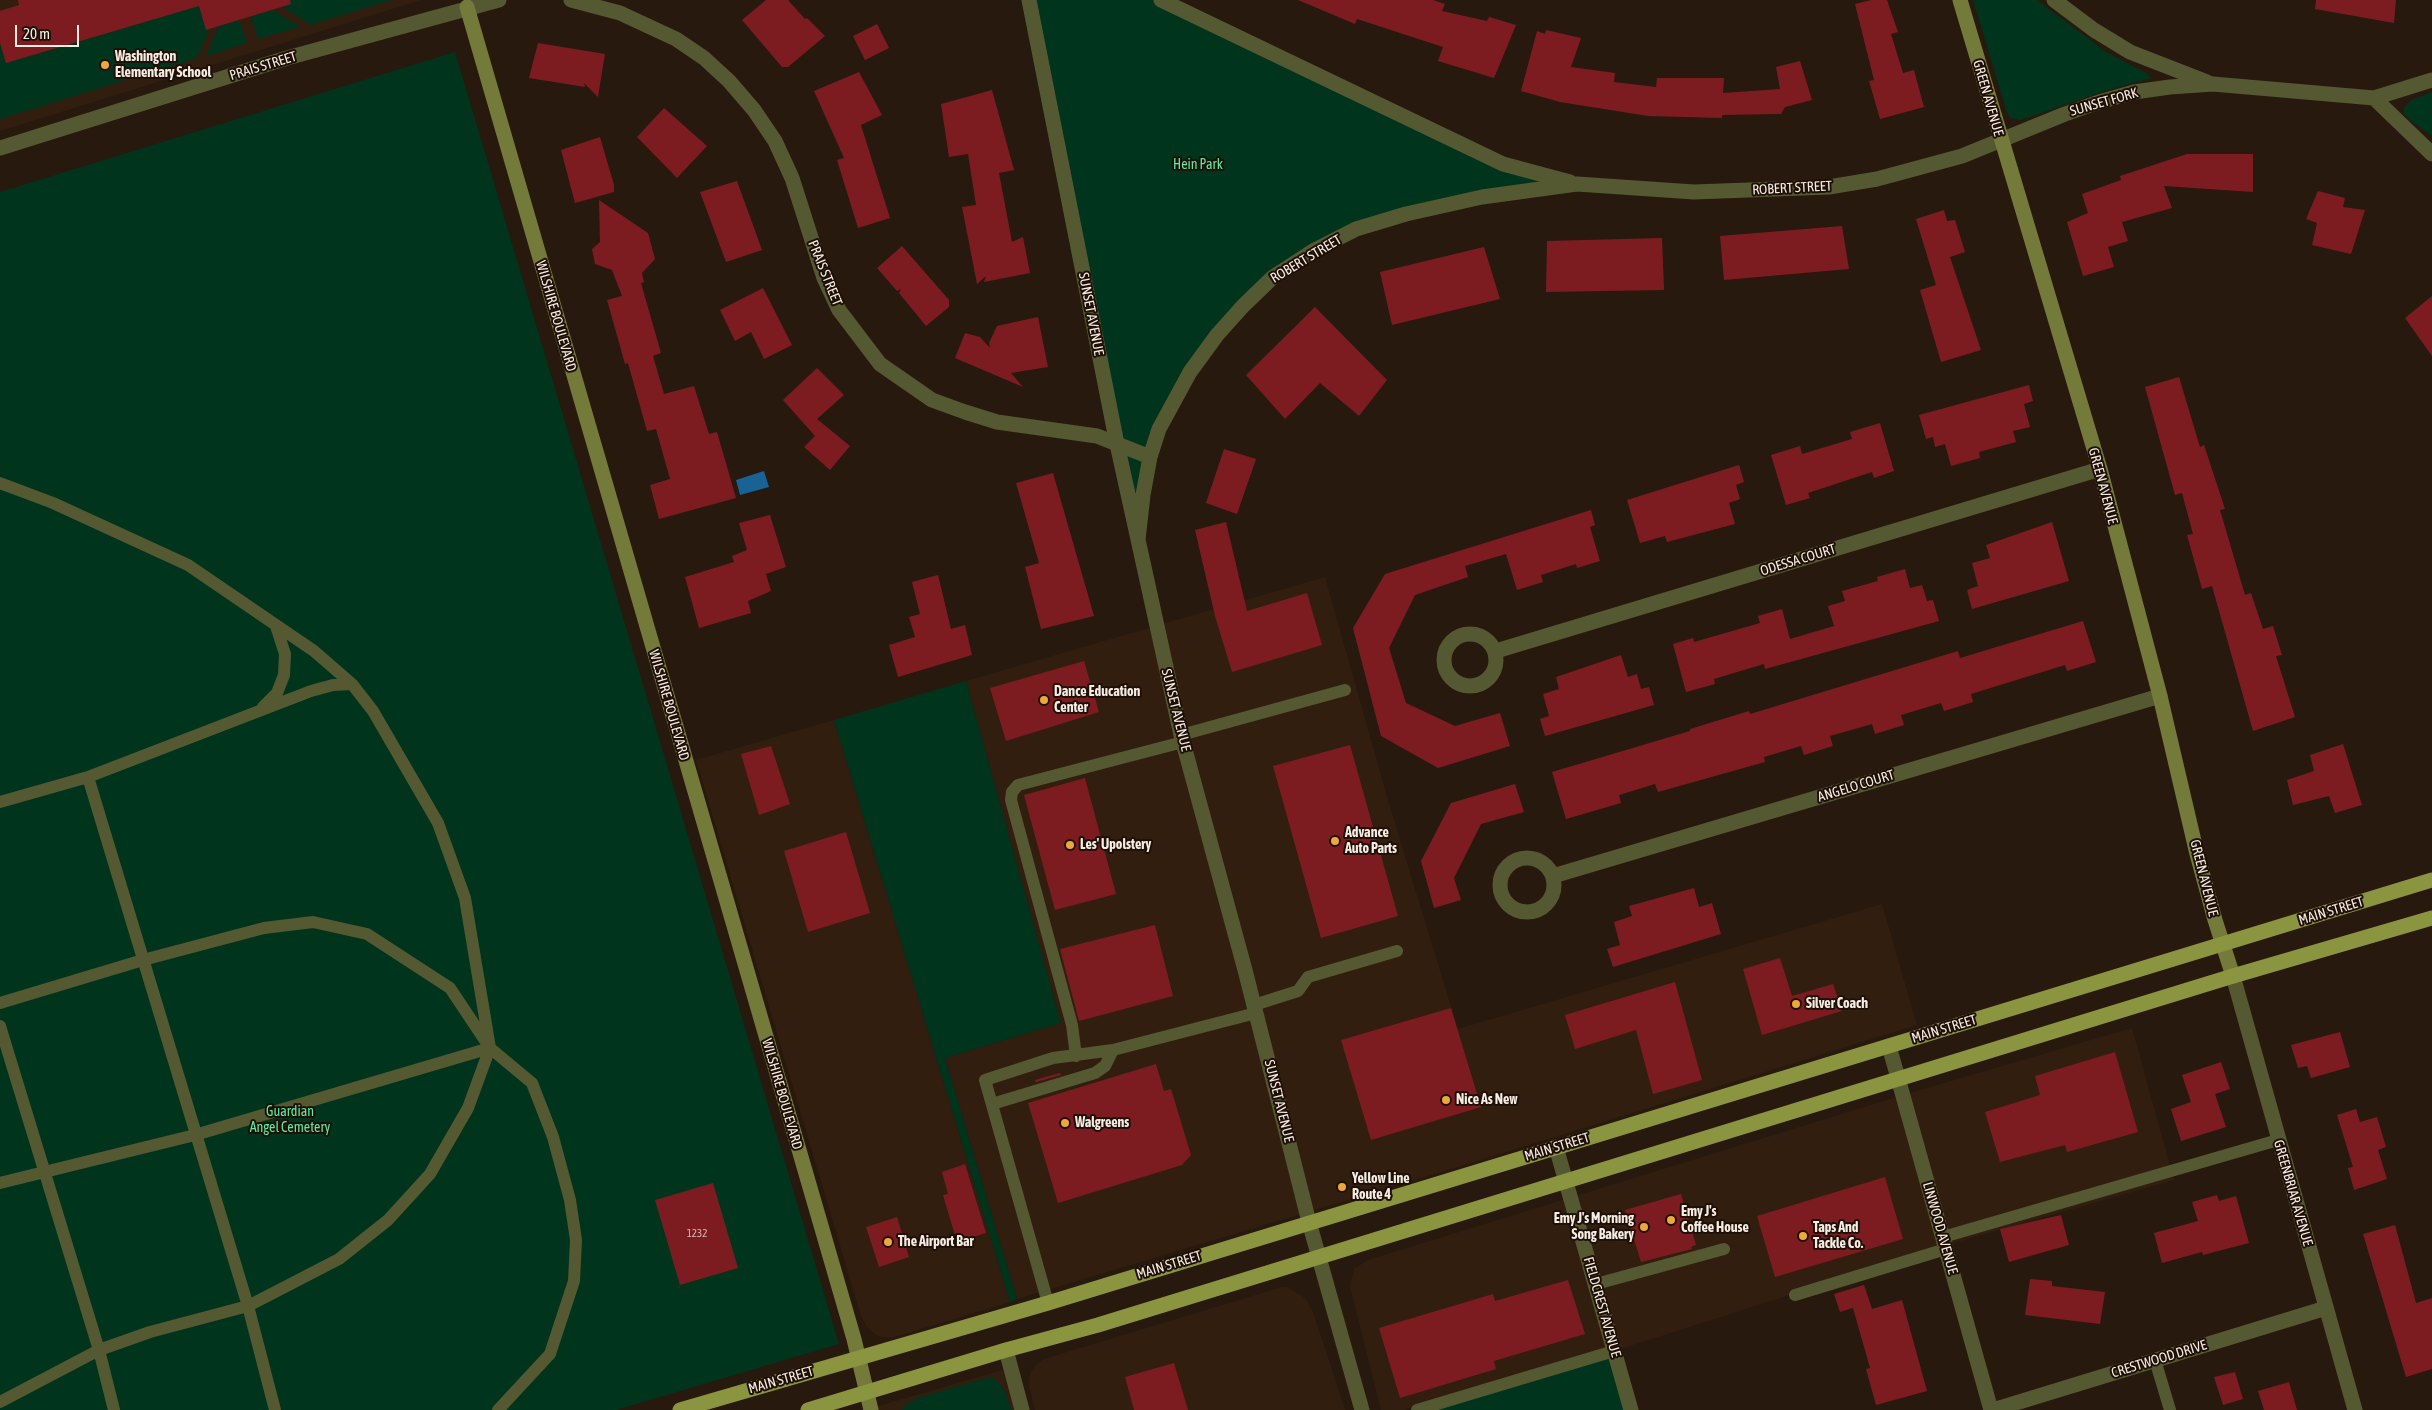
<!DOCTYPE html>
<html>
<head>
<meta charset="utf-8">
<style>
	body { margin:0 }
	#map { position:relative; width:2432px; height:1410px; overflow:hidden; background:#28190e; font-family:"Asap Condensed",sans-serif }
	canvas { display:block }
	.scale { position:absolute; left:15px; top:25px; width:64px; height:22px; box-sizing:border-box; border:2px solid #f6ece4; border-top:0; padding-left:6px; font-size:15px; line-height:18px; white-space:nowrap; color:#f6ece4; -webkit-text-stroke:4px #1e1006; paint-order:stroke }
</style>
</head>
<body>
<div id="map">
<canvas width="2432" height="1410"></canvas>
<div class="scale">20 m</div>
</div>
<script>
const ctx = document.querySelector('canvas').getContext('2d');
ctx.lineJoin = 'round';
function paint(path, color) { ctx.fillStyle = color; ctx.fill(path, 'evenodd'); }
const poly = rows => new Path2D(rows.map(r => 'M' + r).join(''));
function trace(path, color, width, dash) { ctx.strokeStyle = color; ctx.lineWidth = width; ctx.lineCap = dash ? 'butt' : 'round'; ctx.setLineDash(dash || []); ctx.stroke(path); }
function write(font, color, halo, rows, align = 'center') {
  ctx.font = font + ' "Asap Condensed",sans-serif'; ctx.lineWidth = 4; ctx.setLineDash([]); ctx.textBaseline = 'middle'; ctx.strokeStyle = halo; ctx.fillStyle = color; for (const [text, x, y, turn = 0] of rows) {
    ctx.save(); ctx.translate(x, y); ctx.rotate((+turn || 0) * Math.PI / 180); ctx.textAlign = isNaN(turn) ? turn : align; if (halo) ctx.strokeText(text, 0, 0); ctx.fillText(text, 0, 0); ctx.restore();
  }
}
const built = poly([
	[0,0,421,0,0,131],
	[1325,577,1390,807,1458,1029,1882,904,1917,1025,1425,1177,1017,1299,945,1058,1061,1023,966,681],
	[834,720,1010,1302,891,1338,878,1336,867,1327,861,1316,696,760],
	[2132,1028,2174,1180,1943,1246,1614,1351,1499,1380,1404,1410,1381,1410,1350,1286,1354,1269,1368,1260,1900,1096],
	[1282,1287,1287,1287,1305,1298,1313,1312,1345,1410,1035,1410,1029,1385,1030,1374,1037,1364,1044,1359],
	[1003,1370,1015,1410,865,1410]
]);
const green = poly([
	[284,0,391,0,311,25,282,7,286,6],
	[1029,0,1163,0,1503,164,1577,184,1356,229,1243,306,1159,429,1138,540],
	[1973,0,2037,0,2106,52,2148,74,2151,78,2105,91,2021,120,2010,118,2007,113],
	[199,6,206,29,210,28,197,58,0,119,0,43,6,63],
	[273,10,300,27,258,39,251,16],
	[239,20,247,43,206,56,219,26],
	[455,52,839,1344,616,1410,0,1410,0,192],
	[2432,92,2432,136,2410,120,2404,114,2404,108,2411,100],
	[966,681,1061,1023,945,1058,1017,1299,1010,1302,834,720],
	[1614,1351,1631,1410,1417,1410],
	[986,1378,994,1378,1000,1384,1006,1393,1011,1410,902,1410,904,1406,917,1398]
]);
const water = poly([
	[764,471,769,487,740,495,736,480]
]);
const building = poly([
	[18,0,290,0,291,4,206,30,199,6,6,63,0,43,0,11,19,5],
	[766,0,788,0,805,19,807,18,825,36,788,67,782,67,742,20],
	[1298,0,1433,0,1445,4,1442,11,1487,21,1489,17,1516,25,1494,78,1438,61,1443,47,1357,19,1355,24],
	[1871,0,1887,0,1898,32,1891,34,1903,73,1914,70,1924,107,1880,119,1869,81,1874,80,1855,4],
	[2316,0,2396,0,2394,23,2315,9],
	[877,24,889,48,865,60,853,36],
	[1546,30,1581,38,1571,67,1615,73,1614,82,1656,87,1657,78,1724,78,1723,93,1780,89,1776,67,1800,61,1812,100,1785,107,1781,114,1722,115,1722,118,1648,116,1560,102,1521,91,1537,31,1545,34],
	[538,43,605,54,598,97,584,83,585,87,529,78],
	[859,72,882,115,861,125,890,218,858,228,837,160,844,158,814,91],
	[992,90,1014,170,999,173,1012,242,1023,237,1030,273,984,282,986,276,977,284,962,207,976,205,968,154,949,157,941,104],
	[664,108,707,146,677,178,637,137],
	[600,137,614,185,614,192,575,203,561,150],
	[2187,154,2253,154,2253,192,2164,186,2172,208,2122,222,2128,241,2108,247,2114,267,2083,276,2067,222,2088,213,2082,194,2121,180,2120,176],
	[737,181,762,250,726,262,700,192],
	[2318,191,2345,198,2343,207,2365,210,2351,254,2312,245,2317,223,2306,219],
	[599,200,648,233,655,259,642,273,644,282,641,283,661,353,653,356,664,394,694,386,709,434,717,432,736,498,659,519,650,485,670,479,656,429,647,431,628,363,625,364,607,300,622,296,612,270,595,264,592,249,600,242],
	[1944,210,1947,221,1955,220,1965,252,1950,257,1981,350,1941,362,1920,290,1936,285,1916,219],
	[1842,226,1849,269,1724,280,1720,236],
	[1662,238,1664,290,1546,292,1547,241],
	[902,246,949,300,949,307,926,326,899,293,901,289,897,291,877,268],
	[1484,247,1500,299,1392,325,1380,272],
	[763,288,792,345,764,359,751,332,735,341,720,310],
	[2432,296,2432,356,2405,318],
	[1315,307,1387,380,1359,416,1320,383,1285,419,1246,375],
	[1038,317,1048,367,1011,373,1023,387,955,358,965,333,980,337,990,348,989,343,997,326],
	[817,368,844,395,817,419,850,446,830,470,804,447,815,436,783,400],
	[2179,377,2200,447,2204,445,2225,509,2220,510,2245,595,2251,593,2263,629,2273,626,2282,655,2276,656,2295,717,2253,731,2212,586,2202,589,2187,535,2193,534,2182,493,2175,495,2145,387],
	[2029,385,2033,401,2024,404,2030,427,2013,431,2016,442,1979,452,1980,458,1951,466,1945,444,1935,447,1933,437,1926,439,1919,415],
	[1880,423,1894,471,1874,478,1872,472,1808,493,1810,498,1786,505,1771,455,1800,446,1802,454,1852,439,1850,432],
	[1224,449,1256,459,1237,514,1206,503],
	[1739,465,1744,482,1736,485,1740,499,1729,503,1735,524,1667,542,1665,536,1640,543,1627,500],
	[1053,473,1094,616,1041,629,1025,567,1039,563,1016,483],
	[1591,510,1595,525,1590,527,1600,561,1577,568,1576,564,1541,575,1543,582,1517,590,1506,554,1465,566,1468,577,1415,595,1389,648,1406,703,1455,726,1500,713,1510,746,1438,768,1381,736,1353,628,1385,574],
	[770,515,786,567,766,574,771,591,748,601,751,613,699,628,685,577,734,562,732,556,747,550,739,523],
	[1226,522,1247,611,1307,593,1322,645,1232,672,1215,616,1195,530],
	[2052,522,2069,581,1972,609,1967,590,1978,586,1972,563,1990,558,1986,545],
	[1905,569,1910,588,1922,585,1927,601,1933,600,1939,621,1765,669,1764,664,1714,679,1715,684,1686,692,1673,644,1693,638,1694,642,1760,623,1758,616,1782,609,1790,639,1834,626,1828,606,1845,601,1842,591,1878,581,1877,577],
	[938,575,951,629,965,625,972,655,898,677,889,645,915,637,909,617,920,614,912,582],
	[2083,621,2096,662,2067,671,2065,665,1971,694,1973,702,1944,711,1941,703,1901,715,1904,725,1875,734,1872,724,1830,736,1833,746,1804,755,1801,746,1764,757,1765,762,1658,792,1655,784,1619,795,1621,803,1566,819,1552,772,1690,731,1690,729,1749,711,1750,714,1958,651,1960,658],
	[1621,655,1628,677,1637,674,1641,689,1649,687,1654,705,1545,736,1540,719,1549,716,1543,694,1559,689,1556,677],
	[1084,661,1099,712,1006,741,990,688],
	[2343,744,2362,805,2335,813,2329,796,2293,805,2287,780,2314,771,2310,755],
	[1350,745,1398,916,1321,938,1273,766],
	[771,746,790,804,759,815,741,754],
	[1085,778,1116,894,1055,910,1024,795],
	[1515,784,1524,812,1481,824,1454,878,1461,900,1434,908,1421,861,1451,803],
	[846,832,870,913,808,932,784,851],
	[1694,888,1699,907,1712,903,1721,934,1613,967,1607,949,1620,945,1614,922,1632,916,1629,906],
	[1155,925,1173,996,1079,1021,1060,949],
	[1780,958,1792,996,1833,984,1842,1011,1762,1035,1743,969],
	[1675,982,1702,1080,1653,1094,1636,1030,1575,1049,1565,1015],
	[1451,1008,1481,1107,1371,1140,1341,1040],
	[2340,1032,2350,1067,2311,1078,2307,1066,2298,1068,2291,1045],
	[2115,1052,2138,1132,2067,1152,2065,1145,2000,1162,1985,1112,2040,1095,2035,1076],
	[2221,1062,2230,1089,2215,1094,2226,1127,2181,1141,2171,1109,2191,1102,2182,1075],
	[1156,1064,1164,1091,1171,1089,1191,1155,1182,1165,1058,1203,1028,1103],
	[1060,1073,1061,1075,1036,1082,1035,1080],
	[2356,1109,2360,1122,2377,1117,2386,1147,2378,1150,2387,1179,2354,1190,2348,1168,2353,1167,2337,1115],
	[965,1164,986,1233,957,1242,943,1195,948,1194,942,1172],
	[1885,1177,1903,1239,1775,1277,1757,1216],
	[713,1183,738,1268,680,1285,655,1200],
	[1681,1194,1696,1245,1691,1247,1692,1249,1641,1262,1625,1210],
	[2217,1195,2219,1201,2236,1196,2249,1243,2203,1255,2202,1252,2162,1263,2154,1233,2198,1221,2192,1202],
	[2061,1215,2069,1245,2009,1262,2000,1229],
	[897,1217,909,1257,879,1267,866,1227],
	[2395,1225,2416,1303,2432,1298,2432,1369,2406,1377,2363,1234],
	[2030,1279,2052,1281,2052,1286,2105,1292,2100,1324,2025,1315],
	[1568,1280,1585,1334,1494,1361,1496,1369,1400,1398,1379,1328,1493,1294,1495,1301],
	[1864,1285,1872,1309,1902,1300,1927,1391,1876,1405,1866,1369,1870,1368,1853,1308,1840,1312,1834,1294],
	[1174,1363,1188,1410,1134,1410,1125,1377],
	[2235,1372,2243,1399,2223,1405,2214,1377],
	[2289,1382,2297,1410,2264,1410,2258,1391]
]);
const lane = poly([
	[0,483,53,503,188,565,314,651,352,684,373,711,438,823,465,898,490,1048,532,1083,553,1137,570,1200,576,1240,574,1281,550,1354,498,1410],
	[263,707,277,693,284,675,285,654,276,626],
	[1181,735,1345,690],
	[88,777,248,1306,275,1410],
	[0,802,88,777,311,691,333,685,352,684],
	[0,1003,143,960,264,928,313,922,367,934,450,988,490,1048,468,1108,430,1174,388,1220,339,1259,248,1306,150,1332,99,1350,0,1402],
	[1254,1005,1298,991,1308,977,1397,951],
	[0,1026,99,1350,114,1410],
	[1076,1056,1072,1025,1011,800,1012,792,1018,785,1183,742],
	[992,1104,1095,1073,1105,1066,1113,1050],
	[0,1183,195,1135,490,1048],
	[1943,1237,2278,1140],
	[1596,1284,1724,1249],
	[1795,1295,1946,1249],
	[1048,1303,985,1080,1053,1058,1113,1050,1256,1013],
	[2155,1360,2170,1410],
	[1417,1410,1614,1351]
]);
const street = poly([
	[571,0,620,13,676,39,704,58,729,81,754,110,775,141,792,178,824,278,839,310,880,364,932,400,965,412,997,422,1097,436,1150,457],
	[1029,0,1117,444,1181,735,1245,970,1309,1222,1362,1410],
	[1161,0,1503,164,1570,182],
	[2054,0,2094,30,2130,52,2207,82],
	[2374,98,2432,154],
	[0,148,287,58,499,0],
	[1138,540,1143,495,1150,457,1159,429,1190,372,1217,335,1243,306,1273,277,1313,251,1356,229,1406,214,1482,197,1577,184,1694,192,1829,187,1877,179,1962,156,2065,114,2099,102,2134,92,2170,87,2213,84,2374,98,2432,80],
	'1444 660a26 26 0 1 1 52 0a26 26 0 1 1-52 0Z',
	[1496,651,2100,469],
	'1500 885a27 27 0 1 1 54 0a27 27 0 1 1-54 0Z',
	[1553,876,2160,696],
	[2233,976,2355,1410],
	[1889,1046,1991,1410],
	[1556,1147,1631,1410],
	[1006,1350,1022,1410],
	[1993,1410,2326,1308]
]);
const secondary = poly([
	[1960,0,2100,469,2160,696,2197,854,2215,920,2233,976],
	[467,7,854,1339,871,1410]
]);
const primary = poly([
	[680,1410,1048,1303,2432,880],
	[808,1410,1006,1350,1098,1325,2233,976,2432,918]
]);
const markers = [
	[105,65,5,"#eda83b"],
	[1044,700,5,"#eda83b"],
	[1335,841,5,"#eda83b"],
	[1070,845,5,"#eda83b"],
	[1796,1004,5,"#eda83b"],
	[1446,1100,5,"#eda83b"],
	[1065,1123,5,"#eda83b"],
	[1342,1187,5,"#eda83b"],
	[1671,1220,5,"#eda83b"],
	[1644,1227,5,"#eda83b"],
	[1803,1236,5,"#eda83b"],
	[888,1242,5,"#eda83b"]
];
const numberNames = [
	["1232",697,1234]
];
const poiNames = [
	["Washington",115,57],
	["Elementary School",115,73],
	["Dance Education",1054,692],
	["Center",1054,708],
	["Advance",1345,833],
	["Auto Parts",1345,849],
	["Les' Upolstery",1080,845],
	["Silver Coach",1806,1004],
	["Nice As New",1456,1100],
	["Walgreens",1075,1123],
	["Yellow Line",1352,1179],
	["Route 4",1352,1195],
	["Emy J's",1681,1212],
	["Coffee House",1681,1228],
	["Emy J's Morning",1634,1219,"right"],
	["Song Bakery",1634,1235,"right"],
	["Taps And",1813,1228],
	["Tackle Co.",1813,1244],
	["The Airport Bar",898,1242]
];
const streetNames = [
	["PRAIS STREET",263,66,-17],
	["GREEN AVENUE",1988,98,74],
	["SUNSET FORK",2104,102,-16],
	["ROBERT STREET",1792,188,-3],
	["ROBERT STREET",1306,259,-31],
	["PRAIS STREET",825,273,68],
	["SUNSET AVENUE",1091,314,79],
	["WILSHIRE BOULEVARD",556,316,74],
	["GREEN AVENUE",2103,486,75],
	["ODESSA COURT",1798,560,-17],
	["WILSHIRE BOULEVARD",669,705,74],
	["SUNSET AVENUE",1176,710,76],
	["ANGELO COURT",1856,786,-17],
	["GREEN AVENUE",2204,878,76],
	["MAIN STREET",2331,911,-17],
	["MAIN STREET",1944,1029,-17],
	["WILSHIRE BOULEVARD",782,1094,74],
	["SUNSET AVENUE",1279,1101,76],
	["MAIN STREET",1557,1147,-17],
	["GREENBRIAR AVENUE",2293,1193,74],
	["LINWOOD AVENUE",1940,1228,74],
	["MAIN STREET",1169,1265,-17],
	["FIELDCREST AVENUE",1602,1307,74],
	["CRESTWOOD DRIVE",2159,1359,-17],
	["MAIN STREET",781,1380,-16]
];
const parkNames = [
	["Hein Park",1198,165],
	["Guardian",290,1112],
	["Angel Cemetery",290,1128]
];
paint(built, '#321e0e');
paint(green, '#00341d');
paint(water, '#186393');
paint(building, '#7c1c21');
trace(lane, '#545932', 12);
trace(street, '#545932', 15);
trace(secondary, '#737a3a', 15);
trace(primary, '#8b943f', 15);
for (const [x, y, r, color] of markers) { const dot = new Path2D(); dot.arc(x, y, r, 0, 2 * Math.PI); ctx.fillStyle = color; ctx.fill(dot); trace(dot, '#1e1006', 2); }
write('11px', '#d8b8b3', null, numberNames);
write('bold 14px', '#f6ece4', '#1e1006', poiNames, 'left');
write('14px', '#f6ece4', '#1e1006', streetNames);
write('14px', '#5eeba2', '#1e1006', parkNames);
</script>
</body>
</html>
